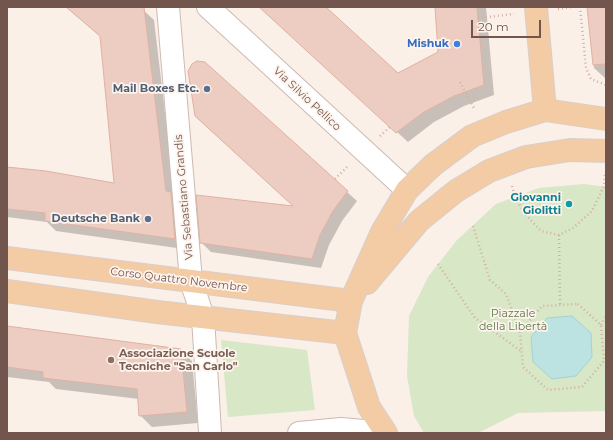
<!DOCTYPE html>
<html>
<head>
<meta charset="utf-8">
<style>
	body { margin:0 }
	#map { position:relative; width:613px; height:440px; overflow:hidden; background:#faf0e7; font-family:Montserrat,sans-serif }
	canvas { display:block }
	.frame { position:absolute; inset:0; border:8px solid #72554d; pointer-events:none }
	.scale { position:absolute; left:471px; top:20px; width:70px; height:18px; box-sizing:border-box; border:2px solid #72554d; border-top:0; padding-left:5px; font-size:12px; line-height:14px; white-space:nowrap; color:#72554d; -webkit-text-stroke:3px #fdf4ed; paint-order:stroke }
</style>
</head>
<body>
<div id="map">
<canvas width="613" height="440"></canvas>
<div class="frame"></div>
<div class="scale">20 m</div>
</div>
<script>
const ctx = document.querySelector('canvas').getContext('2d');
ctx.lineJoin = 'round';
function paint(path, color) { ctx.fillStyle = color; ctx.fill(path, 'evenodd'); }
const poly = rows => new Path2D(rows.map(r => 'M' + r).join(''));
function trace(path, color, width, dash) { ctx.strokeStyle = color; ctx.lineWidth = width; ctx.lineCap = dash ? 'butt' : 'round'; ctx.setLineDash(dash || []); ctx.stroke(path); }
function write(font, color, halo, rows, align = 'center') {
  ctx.font = font + ' Montserrat,sans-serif'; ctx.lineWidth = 3.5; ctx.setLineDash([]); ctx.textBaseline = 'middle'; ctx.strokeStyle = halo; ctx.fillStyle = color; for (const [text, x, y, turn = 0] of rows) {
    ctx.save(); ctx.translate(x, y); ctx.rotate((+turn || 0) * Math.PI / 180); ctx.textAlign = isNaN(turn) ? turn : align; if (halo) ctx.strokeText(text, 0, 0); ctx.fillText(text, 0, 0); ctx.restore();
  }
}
const green = poly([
	[584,184,606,187,606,411,518,413,478,433,424,433,414,416,407,376,409,316,428,277,457,240,496,204,539,188],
	[221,340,307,350,315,410,228,417]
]);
const water = poly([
	[572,316,591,333,592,357,576,376,552,379,533,362,531,337,547,318,572,316]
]);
const shadow = poly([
	[66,7,140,7,154,20,175,197,184,249,56,231,47,222,7,217,7,168,115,185,101,37],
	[259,7,325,7,398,74,439,53,436,7,486,7,494,95,464,106,434,122,408,142],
	[588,7,606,7,606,79,594,68],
	[204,63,357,201,342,221,329,245,321,268,211,252,201,242,295,207,195,116],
	[7,327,181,350,192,361,198,423,152,427,140,415,139,399,56,389,49,382,7,377]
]);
const building = poly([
	[66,7,144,7,166,191,171,192,175,239,45,221,45,213,7,209,7,167,46,171,114,183,100,36,66,7],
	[259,7,326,7,398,73,438,52,435,7,477,7,484,85,454,96,424,112,396,133,259,7],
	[587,7,606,7,606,64,593,65,587,7],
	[197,61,205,62,348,191,333,211,320,235,312,259,200,243,196,195,293,206,195,116,188,71,192,64,197,61],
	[7,326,181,349,187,412,139,416,137,389,43,378,43,372,7,367,7,326]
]);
const path = poly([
	[580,7,586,68,591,79,606,85],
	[558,9,572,7],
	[478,18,514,14],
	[460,82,475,110],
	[380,136,390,127],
	[335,179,347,167],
	[512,186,515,197,525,214,541,231,559,235,573,228,592,211,604,186,605,174],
	[473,226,490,280,506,294,520,332],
	[559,235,560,305],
	[438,264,475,318,521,351],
	[578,304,601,325,604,361,582,387,548,390,523,367,520,332,542,306,578,304],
	[601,325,606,316]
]);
const minor = poly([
	[168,7,191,281,203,317,210,433],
	[208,7,407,190],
	[299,433,341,429,385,433]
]);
const major = poly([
	[536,7,545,110],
	[7,258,351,301],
	[367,283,419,221,456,191,489,171,526,157,570,150,606,151],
	[7,291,157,312,345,333],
	[386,433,369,407,345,333,351,301,382,232,407,190,433,165,472,136,506,122,545,110,606,119]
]);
const markers = [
	[457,44,4,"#3f7fe0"],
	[207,89,4,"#5c6f8a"],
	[569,204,4,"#0f9aa8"],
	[148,219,4,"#5c6f8a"],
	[111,360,4,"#8d6e63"]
];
const shopNames = [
	["Mishuk",449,44]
];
const serviceNames = [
	["Mail Boxes Etc.",199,89],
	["Deutsche Bank",140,219]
];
const streetNames = [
	["Via Silvio Pellico",307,99,43],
	["Via Sebastiano Grandis",184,197,-95],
	["Corso Quattro Novembre",179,280,7]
];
const cultureNames = [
	["Giovanni",561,198],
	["Giolitti",561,211]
];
const parkNames = [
	["Piazzale",513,314],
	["della Libertà",513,327]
];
const educationNames = [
	["Associazione Scuole",119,354],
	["Tecniche \"San Carlo\"",119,367]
];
paint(green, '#d8e7c6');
paint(water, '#bde2e2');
trace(water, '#a4d2d3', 1);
paint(shadow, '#0003');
paint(building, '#edccc1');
trace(building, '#dfb1a2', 1);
trace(minor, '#cdb9b1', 24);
trace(major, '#d8cfcd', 24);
trace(path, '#d2afa4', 2.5, [1, 3]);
trace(minor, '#fff', 22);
trace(major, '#f3cba5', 22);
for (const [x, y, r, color] of markers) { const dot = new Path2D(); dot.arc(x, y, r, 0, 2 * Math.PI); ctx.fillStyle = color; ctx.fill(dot); trace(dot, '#fdf4ed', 1.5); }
write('bold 11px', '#366cbe', '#fdf4ed', shopNames, 'right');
write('bold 11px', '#4e5e75', '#fdf4ed', serviceNames, 'right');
write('11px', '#72554d', '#fdf4ed', streetNames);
write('bold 11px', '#0d838f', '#fdf4ed', cultureNames, 'right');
write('11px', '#5c7746', '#fdf4ed', parkNames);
write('bold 11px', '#785e54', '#fdf4ed', educationNames, 'left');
</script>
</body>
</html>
